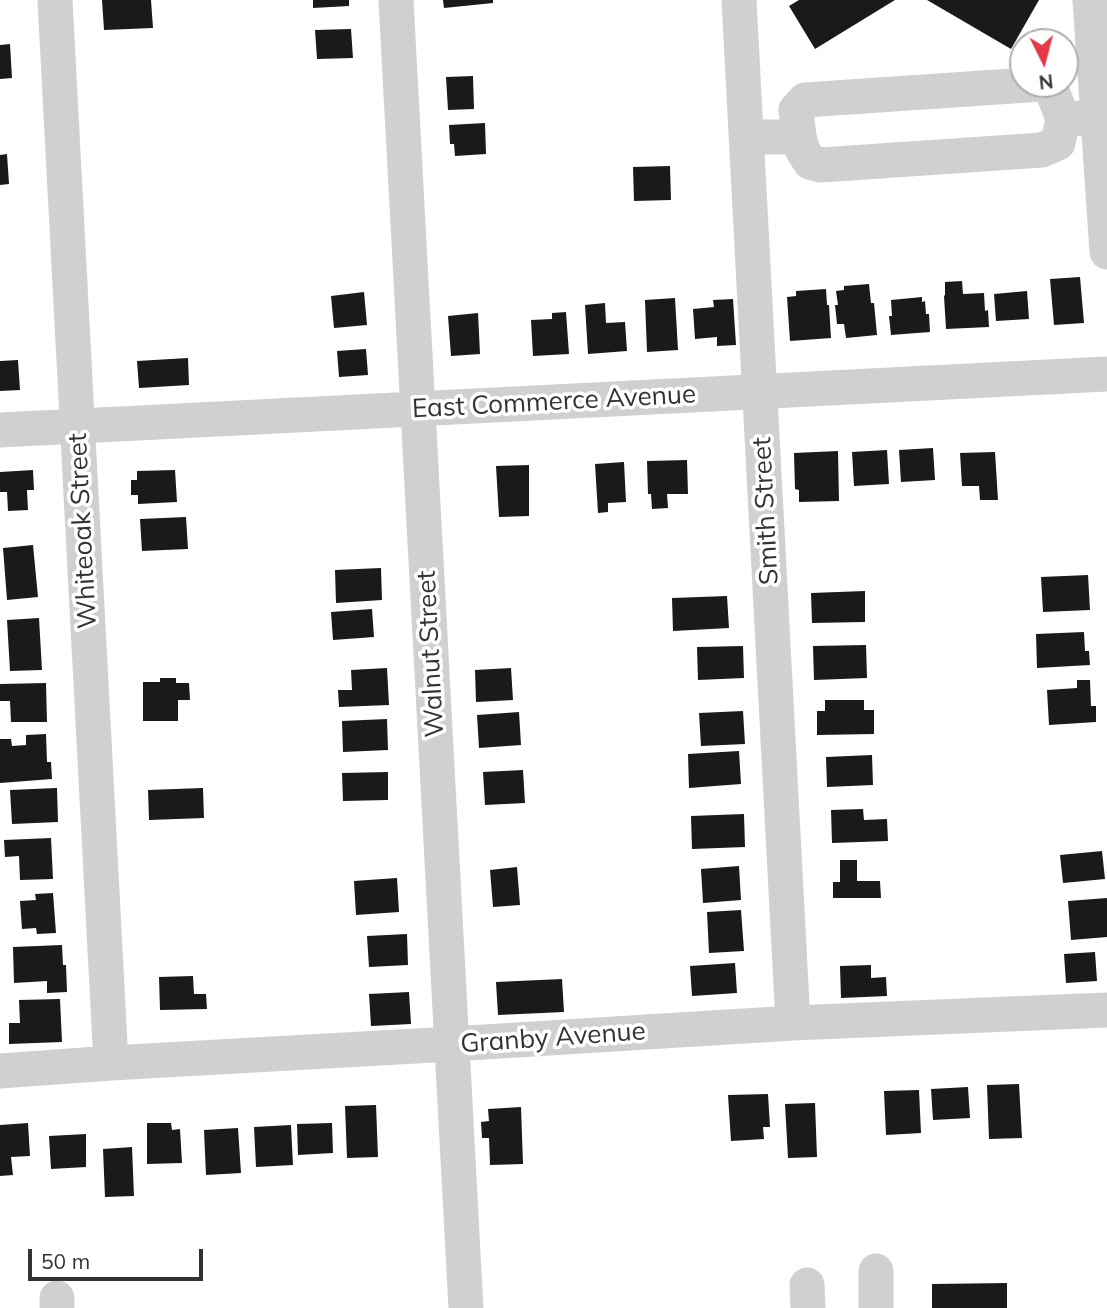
<!DOCTYPE html>
<html>
<head>
<meta charset="utf-8">
<style>
	body { margin:0 }
	#map { position:relative; width:1107px; height:1308px; overflow:hidden; background:#fff; font-family:Mulish,sans-serif }
	canvas { display:block }
	.north { position:absolute; left:1009px; top:28px; width:70px; height:70px; box-sizing:border-box; background:#fff; border:2px solid #adadad; border-radius:50%; rotate:174deg; font-size:19px; font-weight:700; line-height:28px; text-align:center; color:#333 }
	.north::after { content:''; display:block; margin:auto; width:24px; height:32px; background:#e63946; clip-path:polygon(50% 0,100% 100%,50% 72%,0 100%) }
	.scale { position:absolute; left:28px; top:1249px; width:175px; height:32px; box-sizing:border-box; border:4px solid #333; border-top:0; padding-left:9px; font-size:21px; line-height:24px; white-space:nowrap; color:#333; -webkit-text-stroke:5px #fff; paint-order:stroke }
</style>
</head>
<body>
<div id="map">
<canvas width="1107" height="1308"></canvas>
<div class="north">N</div>
<div class="scale">50 m</div>
</div>
<script>
const ctx = document.querySelector('canvas').getContext('2d');
ctx.lineJoin = 'round';
function paint(path, color) { ctx.fillStyle = color; ctx.fill(path, 'evenodd'); }
const poly = rows => new Path2D(rows.map(r => 'M' + r).join(''));
function trace(path, color, width, dash) { ctx.strokeStyle = color; ctx.lineWidth = width; ctx.lineCap = dash ? 'butt' : 'round'; ctx.setLineDash(dash || []); ctx.stroke(path); }
function write(font, color, halo, rows, align = 'center') {
  ctx.font = font + ' Mulish,sans-serif'; ctx.lineWidth = 7; ctx.setLineDash([]); ctx.textBaseline = 'middle'; ctx.strokeStyle = halo; ctx.fillStyle = color; for (const [text, x, y, turn = 0] of rows) {
    ctx.save(); ctx.translate(x, y); ctx.rotate((+turn || 0) * Math.PI / 180); ctx.textAlign = isNaN(turn) ? turn : align; if (halo) ctx.strokeText(text, 0, 0); ctx.fillText(text, 0, 0); ctx.restore();
  }
}
const building = poly([
	[102,0,151,0,153,28,104,30],
	[313,0,349,0,349,6,313,8],
	[443,0,493,0,493,3,444,8],
	[799,0,895,0,815,49,789,6],
	[927,0,1039,0,1011,49],
	[351,29,353,58,317,59,315,30],
	[10,44,12,78,0,79,0,45],
	[473,76,474,109,448,110,446,77],
	[485,123,486,154,455,156,454,144,450,144,449,125],
	[7,154,9,184,0,185,0,155],
	[670,166,671,200,634,201,633,167],
	[1080,277,1084,323,1054,325,1050,279],
	[962,281,963,294,984,293,985,311,988,310,989,327,946,329,944,296,945,295,945,282],
	[869,284,871,303,874,303,877,335,846,338,844,324,837,324,835,305,838,305,836,291,844,290,844,286],
	[826,289,827,305,829,305,831,338,790,341,787,297,796,296,796,291],
	[1027,291,1029,319,996,321,994,294],
	[364,292,367,325,334,328,331,296],
	[922,297,922,302,925,301,926,314,929,314,930,332,891,335,889,316,892,316,891,300],
	[675,298,678,350,647,352,645,300],
	[733,299,736,345,717,346,717,337,695,339,693,309,714,307,713,300],
	[605,303,606,323,625,322,627,351,588,354,585,305],
	[566,312,569,354,533,356,531,320,552,319,552,313],
	[478,313,480,354,451,356,448,316],
	[366,349,368,375,339,377,337,351],
	[188,358,189,385,139,388,137,361],
	[18,360,20,390,0,391,0,361],
	[933,448,935,480,901,482,899,450],
	[887,450,889,484,854,486,852,452],
	[838,451,839,501,799,502,799,490,795,489,794,453],
	[995,452,998,500,980,500,979,486,962,486,960,453],
	[687,460,688,494,667,494,668,508,652,509,651,494,648,494,647,461],
	[624,462,626,502,608,503,608,512,598,513,595,464],
	[529,465,529,516,499,517,496,466],
	[33,470,34,490,27,490,28,510,8,511,7,492,0,492,0,472],
	[175,470,177,502,138,504,138,495,131,495,131,480,137,480,137,471],
	[186,517,188,549,142,551,140,519],
	[33,545,38,597,7,600,3,548],
	[381,568,382,600,336,603,335,570],
	[1088,575,1090,610,1043,612,1041,577],
	[865,591,865,622,812,623,811,593],
	[727,596,729,628,673,631,672,598],
	[372,609,374,637,333,640,331,612],
	[39,618,42,670,10,671,7,620],
	[1084,632,1085,651,1089,651,1090,665,1037,668,1036,634],
	[866,645,867,678,814,680,813,646],
	[743,646,744,678,698,680,697,647],
	[387,668,389,705,339,707,338,690,352,690,351,670],
	[511,668,513,700,476,702,475,670],
	[160,678,176,678,176,683,189,683,190,700,178,700,178,721,143,721,143,682,160,682],
	[1077,680,1090,680,1091,706,1096,706,1096,722,1049,725,1047,690,1077,688],
	[46,683,47,722,11,722,10,701,0,701,0,684],
	[825,700,864,700,864,710,874,710,874,734,817,735,817,711,825,711],
	[743,711,745,744,701,746,699,713],
	[519,712,521,745,479,748,477,715],
	[387,719,388,750,343,752,342,721],
	[46,734,47,762,51,762,52,779,0,783,0,739,11,739,12,746,26,745,26,735],
	[739,751,741,784,689,788,688,754],
	[872,755,873,785,827,787,826,757],
	[523,770,525,803,485,805,483,772],
	[388,772,388,800,343,801,342,773],
	[57,788,58,822,12,824,10,790],
	[203,788,204,818,149,820,148,790],
	[863,809,864,820,887,819,888,841,832,843,831,810],
	[744,814,745,847,692,849,691,816],
	[51,838,53,879,20,880,19,856,5,857,4,840],
	[1102,851,1105,879,1063,883,1060,855],
	[840,860,857,860,857,881,880,881,881,898,833,898,833,882,840,882],
	[739,866,741,900,703,903,701,869],
	[517,867,520,905,493,907,490,870],
	[397,878,399,912,356,915,354,881],
	[53,893,56,933,37,934,36,928,22,929,20,901,36,900,35,894],
	[1107,898,1107,937,1071,940,1068,901],
	[741,910,744,951,709,953,707,912],
	[407,934,408,965,369,967,367,936],
	[62,945,63,965,66,965,67,992,47,993,47,981,14,983,13,947],
	[1095,952,1097,981,1066,983,1064,954],
	[735,963,737,993,692,996,690,966],
	[871,965,871,978,886,977,887,996,841,998,840,966],
	[193,976,194,994,206,994,207,1009,160,1010,159,977],
	[562,979,564,1012,498,1015,496,982],
	[409,992,411,1024,371,1026,369,994],
	[60,999,62,1042,9,1044,9,1023,20,1023,19,1000],
	[1019,1084,1022,1138,989,1139,987,1085],
	[968,1087,970,1118,933,1120,931,1089],
	[919,1090,921,1133,886,1135,884,1091],
	[768,1094,770,1127,763,1127,764,1139,731,1141,728,1095],
	[815,1103,817,1157,788,1158,785,1104],
	[376,1105,378,1157,347,1158,345,1106],
	[521,1107,523,1164,490,1165,489,1138,482,1138,481,1122,489,1121,488,1109],
	[28,1123,30,1156,11,1157,13,1175,0,1176,0,1125],
	[147,1123,171,1123,172,1130,180,1129,182,1163,147,1164],
	[332,1123,333,1153,298,1155,297,1124],
	[291,1125,293,1165,256,1167,254,1127],
	[238,1128,241,1173,206,1175,204,1130],
	[86,1134,86,1167,51,1169,49,1136],
	[132,1147,134,1196,105,1197,103,1149],
	[1007,1283,1007,1308,932,1308,932,1284]
]);
const minor = poly([
	[55,0,111,1063],
	[396,0,466,1308],
	[739,0,793,1023],
	[1090,0,1107,252],
	[747,137,799,137,803,151,810,162,821,165,1042,150,1058,143,1063,119,1107,117],
	[799,137,796,110,805,100,1042,84,1051,88,1063,119],
	[0,430,1107,374],
	[0,1071,111,1063,452,1044,793,1023,1107,1010],
	[807,1285,808,1308],
	[57,1298,57,1308],
	[876,1308,876,1271]
]);
const streetNames = [
	["East Commerce Avenue",554,402,-3],
	["Smith Street",766,511,-93],
	["Whiteoak Street",83,531,-93],
	["Walnut Street",431,654,-93],
	["Granby Avenue",553,1038,-4]
];
paint(building, '#1a1a1a');
trace(minor, '#d0d0d0', 35);
write('26px', '#333', '#fff', streetNames);
</script>
</body>
</html>
